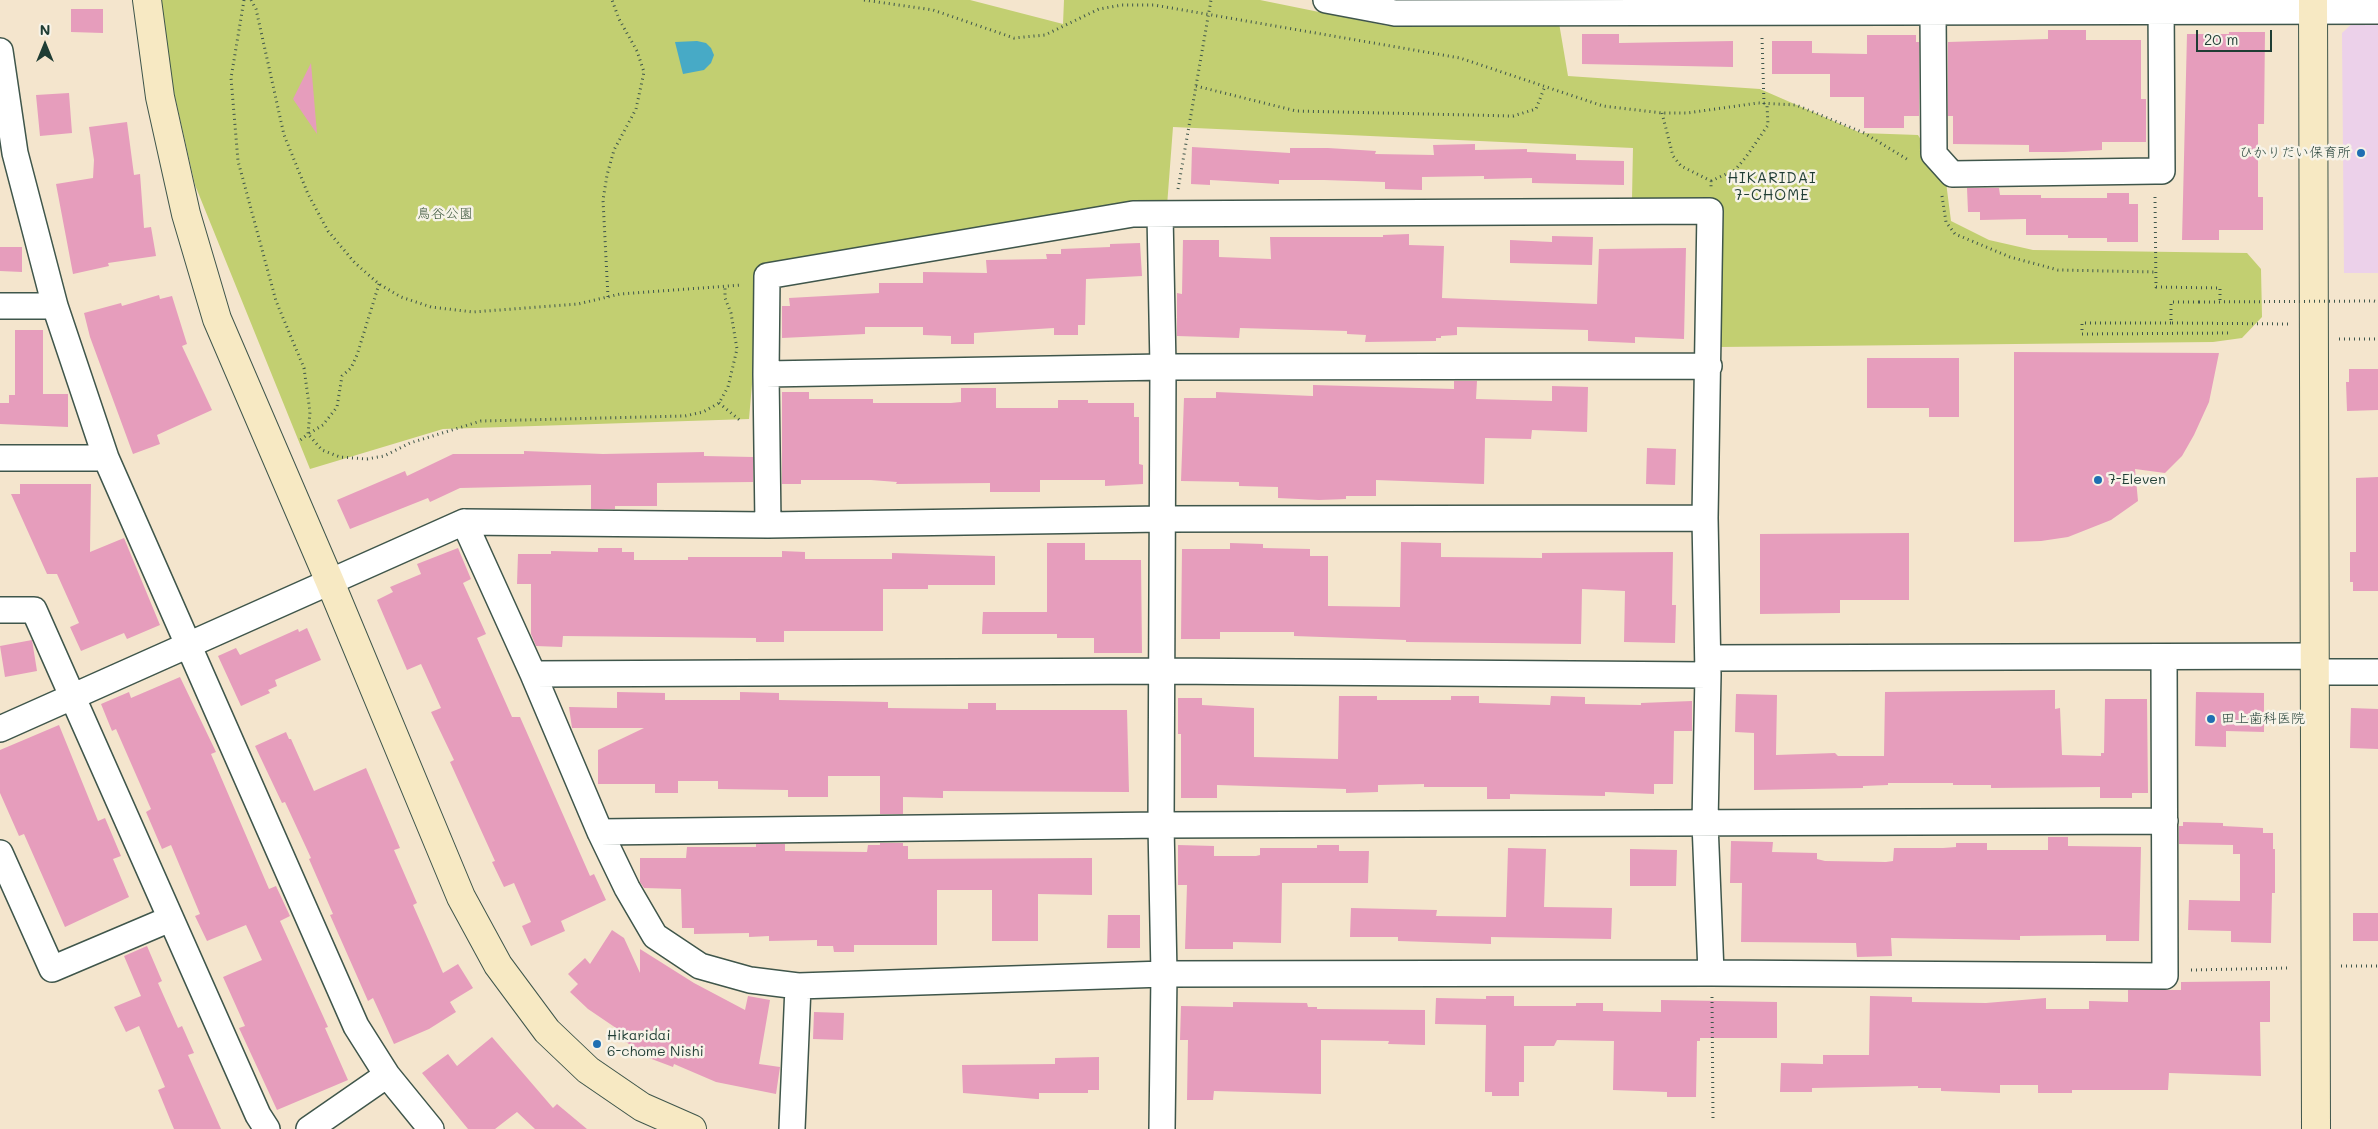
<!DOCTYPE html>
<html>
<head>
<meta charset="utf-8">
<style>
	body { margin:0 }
	#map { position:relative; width:2378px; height:1129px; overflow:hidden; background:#f4e5cd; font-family:Mali,sans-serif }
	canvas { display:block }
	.north { position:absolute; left:20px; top:20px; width:50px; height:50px; -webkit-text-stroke:4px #f7f3e8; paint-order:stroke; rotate:0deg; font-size:14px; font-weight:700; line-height:20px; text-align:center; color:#1f3d34 }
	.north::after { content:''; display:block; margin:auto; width:18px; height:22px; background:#1f3d34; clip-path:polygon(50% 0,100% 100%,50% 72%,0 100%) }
	.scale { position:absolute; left:2196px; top:30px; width:76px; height:22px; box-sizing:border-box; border:2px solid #1f3d34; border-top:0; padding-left:6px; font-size:15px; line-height:18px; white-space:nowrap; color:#1f3d34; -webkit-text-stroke:4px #f7f3e8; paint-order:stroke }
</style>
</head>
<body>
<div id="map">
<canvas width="2378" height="1129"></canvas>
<div class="north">N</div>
<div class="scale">20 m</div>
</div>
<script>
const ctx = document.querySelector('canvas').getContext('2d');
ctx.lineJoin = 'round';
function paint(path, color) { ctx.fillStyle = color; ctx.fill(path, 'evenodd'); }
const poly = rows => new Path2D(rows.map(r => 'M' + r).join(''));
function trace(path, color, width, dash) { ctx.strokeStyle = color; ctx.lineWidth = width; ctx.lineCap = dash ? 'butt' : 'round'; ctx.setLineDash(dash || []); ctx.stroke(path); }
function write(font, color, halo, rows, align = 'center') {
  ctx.font = font + ' Mali,"Klee One",sans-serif'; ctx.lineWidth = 5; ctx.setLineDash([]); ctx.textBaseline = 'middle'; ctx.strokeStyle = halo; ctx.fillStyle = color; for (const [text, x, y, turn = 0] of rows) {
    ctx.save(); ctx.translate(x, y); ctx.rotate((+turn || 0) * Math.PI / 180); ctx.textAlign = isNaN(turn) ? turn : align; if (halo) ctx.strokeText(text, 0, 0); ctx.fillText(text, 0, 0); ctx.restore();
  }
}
const built = poly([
	[2354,22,2378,22,2378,273,2344,273,2342,33]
]);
const green = poly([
	[161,0,970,0,1063,24,1064,0,1260,0,1388,26,1559,23,1568,76,1760,89,1861,133,1918,135,1946,182,1951,221,1989,240,2033,250,2247,253,2261,269,2262,317,2242,338,2213,342,1719,347,1718,200,1632,198,1633,148,1173,127,1167,206,762,269,749,419,443,429,310,469,195,185,163,44]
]);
const water = poly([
	[697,41,706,43,711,48,714,55,711,63,704,70,683,74,675,42]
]);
const building = poly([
	[71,9,103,9,103,33,71,32],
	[2048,30,2086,30,2086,40,2141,40,2141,99,2146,99,2146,142,2102,142,2102,150,2064,152,2029,152,2029,145,1953,144,1953,116,1948,116,1948,42,2048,39],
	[2229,32,2265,32,2264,124,2258,124,2258,197,2263,197,2263,230,2219,230,2219,240,2182,240,2187,34,2229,34],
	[1582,34,1619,34,1619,43,1733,41,1733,67,1582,64],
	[1867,35,1916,35,1916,42,1919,42,1919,116,1904,116,1904,128,1864,128,1864,97,1830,97,1830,74,1772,74,1772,41,1812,41,1812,53,1867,54],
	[311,63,317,134,293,99],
	[69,93,72,133,40,136,36,95],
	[127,122,134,175,140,174,144,228,151,227,156,256,108,263,109,266,73,274,56,184,93,178,94,160,89,127],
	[1475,144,1475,150,1527,149,1527,152,1576,154,1576,160,1624,161,1624,185,1532,183,1532,178,1484,179,1484,176,1422,177,1422,190,1385,189,1385,182,1324,180,1279,180,1279,184,1210,180,1210,185,1191,184,1192,147,1290,153,1290,148,1328,148,1376,151,1375,154,1434,155,1433,145],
	[1967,188,1999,188,2000,195,2041,195,2041,198,2107,198,2107,193,2129,193,2129,204,2138,204,2138,242,2107,242,2107,238,2068,238,2068,235,2026,235,2026,219,1980,220,1980,212,1968,212],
	[1409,234,1409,245,1444,246,1442,298,1597,304,1599,249,1686,248,1684,339,1635,337,1635,343,1588,341,1588,330,1457,327,1457,335,1441,336,1441,338,1436,338,1436,341,1365,342,1366,335,1347,334,1347,331,1240,328,1239,338,1177,336,1177,293,1182,294,1183,240,1219,240,1219,257,1271,259,1270,237,1383,237,1383,235],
	[1552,236,1593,237,1592,265,1510,263,1510,240,1552,242],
	[1140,243,1142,276,1086,279,1085,325,1078,325,1078,335,1054,335,1054,328,974,333,974,344,951,344,951,336,923,335,923,327,865,327,865,334,782,338,782,306,790,306,789,298,879,293,879,283,923,283,923,272,987,273,986,260,1047,259,1046,254,1061,254,1061,249,1110,247,1110,244],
	[0,247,22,247,22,272,0,271],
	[159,295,160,299,172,296,187,344,182,346,212,410,157,435,160,444,133,454,90,337,84,313,121,303,122,306],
	[15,330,43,330,43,394,68,394,68,427,0,424,0,403,9,403,9,395,15,395],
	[2014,352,2219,353,2209,402,2194,435,2182,456,2165,473,2135,469,2138,501,2111,520,2068,537,2041,541,2014,542],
	[1867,358,1959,358,1959,417,1929,417,1929,408,1867,408],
	[2349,369,2378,369,2378,410,2347,411,2346,382,2349,382],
	[1454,381,1477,381,1476,399,1552,401,1552,386,1588,387,1587,432,1532,430,1531,439,1485,438,1484,484,1376,480,1376,496,1346,496,1346,499,1319,500,1278,498,1278,487,1239,486,1239,482,1181,481,1184,398,1216,398,1216,392,1313,396,1313,385,1454,389],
	[961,388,996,388,996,408,1058,408,1058,400,1088,400,1088,403,1134,403,1134,417,1139,417,1139,464,1143,465,1143,484,1105,486,1105,480,1040,480,1040,492,990,492,990,483,896,484,897,482,871,480,801,480,801,484,782,484,782,392,809,392,809,399,873,399,873,403,951,403,961,402],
	[1647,448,1676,449,1675,485,1646,484],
	[524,451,603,454,704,452,704,456,753,457,753,482,657,483,657,506,615,506,615,509,591,509,591,485,460,488,430,502,428,498,350,529,337,500,405,471,407,476,453,454,524,454],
	[2378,477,2378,591,2353,591,2353,582,2350,582,2350,552,2356,552,2356,478],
	[20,484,91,484,90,552,124,538,160,625,127,639,124,633,81,651,70,627,79,623,57,574,47,574,11,494,20,494],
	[1909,533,1909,600,1840,600,1840,613,1760,614,1760,534],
	[1401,542,1441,543,1441,557,1542,558,1542,553,1673,552,1672,605,1676,605,1675,643,1624,642,1625,591,1582,589,1581,644,1406,642,1406,640,1294,636,1294,632,1220,632,1220,639,1181,639,1182,549,1230,549,1230,543,1263,544,1263,548,1310,549,1310,556,1328,556,1328,606,1400,607],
	[1047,543,1085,543,1085,560,1141,560,1142,653,1094,653,1094,638,1057,638,1057,634,982,634,983,612,1047,612],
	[458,548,471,579,463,583,486,634,477,638,512,717,520,717,590,876,594,874,606,900,561,921,565,931,531,946,522,926,531,922,514,883,504,887,492,862,495,861,450,762,454,760,431,712,441,708,421,664,407,670,377,600,393,592,390,587,421,574,417,564],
	[598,548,622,548,622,552,634,552,634,560,688,560,688,557,782,557,782,551,805,552,805,559,892,559,892,553,995,556,995,585,928,585,928,589,883,589,883,631,784,631,784,642,756,642,756,638,563,636,562,647,536,646,531,634,531,584,517,584,518,554,551,554,551,551,598,552],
	[307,628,321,660,275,680,277,686,268,690,270,693,241,706,218,656,236,648,240,655,298,629,299,632],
	[32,640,37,671,5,677,0,646],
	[180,677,216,752,211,754,269,889,276,886,290,916,280,921,328,1027,325,1028,348,1080,277,1110,239,1028,245,1026,223,977,262,960,246,925,207,941,195,916,200,914,171,845,162,849,146,812,151,809,116,729,112,731,101,704,129,692,131,698],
	[2055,690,2055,709,2060,708,2062,755,2101,756,2101,753,2104,753,2105,699,2147,699,2148,793,2132,793,2132,798,2100,798,2100,787,1991,788,1991,785,1953,785,1953,783,1888,783,1888,785,1863,786,1863,788,1754,790,1754,733,1735,732,1736,694,1777,695,1776,755,1835,753,1838,756,1884,756,1885,692],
	[617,692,665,693,665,700,740,700,740,692,779,693,779,700,888,702,888,708,968,709,968,703,996,703,996,710,1127,710,1129,792,943,791,943,798,903,797,903,814,880,814,880,776,828,776,828,797,788,797,788,790,718,789,718,781,678,781,678,793,655,793,655,784,598,784,598,750,644,728,572,728,569,707,617,708],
	[2196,692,2264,693,2264,732,2226,731,2226,747,2195,746],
	[1339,696,1377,696,1377,700,1451,700,1451,696,1479,696,1479,703,1550,705,1551,696,1585,697,1585,704,1641,705,1641,703,1692,701,1692,731,1674,731,1673,784,1654,784,1654,794,1605,792,1605,796,1510,794,1510,799,1487,799,1487,787,1424,787,1424,784,1378,785,1378,792,1346,793,1346,789,1217,785,1217,798,1181,798,1181,734,1178,734,1178,698,1202,698,1202,705,1254,708,1254,757,1338,759],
	[2351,708,2378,709,2378,749,2350,748],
	[59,725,98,821,105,818,121,856,113,859,129,897,65,927,24,834,19,836,0,793,0,750],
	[286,732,289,739,291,739,314,791,366,768,400,848,394,850,417,903,413,905,443,973,458,964,473,988,450,1002,456,1012,429,1029,394,1044,373,998,368,1001,330,915,333,914,309,859,311,858,285,802,282,803,255,746],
	[2183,822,2223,823,2223,826,2263,828,2263,833,2273,833,2273,849,2275,849,2275,893,2272,893,2271,943,2231,942,2231,931,2188,930,2189,900,2240,901,2240,854,2233,854,2233,845,2179,844,2179,826,2183,826],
	[2048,837,2068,837,2068,846,2141,847,2139,941,2106,941,2106,935,2020,936,2020,940,1891,938,1892,956,1857,957,1856,943,1741,942,1742,883,1730,883,1731,841,1773,842,1772,852,1817,853,1817,859,1825,861,1886,862,1893,861,1894,848,1943,848,1956,847,1956,843,1987,843,1987,850,2048,850],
	[880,843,903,843,903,846,908,846,908,859,1092,858,1092,895,1038,894,1038,941,992,941,992,890,937,890,937,945,854,945,854,952,834,952,833,946,817,946,817,940,769,941,769,936,749,937,749,933,694,934,694,928,682,928,681,889,644,888,640,882,640,858,686,858,687,847,756,847,756,844,785,844,785,851,867,852,868,845,880,845],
	[1178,845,1214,846,1214,856,1256,856,1260,855,1260,848,1317,848,1317,845,1339,845,1339,851,1369,851,1368,883,1282,883,1281,943,1233,942,1233,949,1185,949,1187,885,1178,885],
	[1508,848,1546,849,1544,907,1612,908,1611,939,1491,937,1491,944,1398,941,1398,937,1350,937,1351,908,1437,910,1436,916,1506,917],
	[1630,849,1677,850,1676,886,1630,886],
	[2353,913,2378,913,2378,941,2353,941],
	[1108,915,1140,915,1140,948,1107,948],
	[612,930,624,938,640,973,640,949,694,983,745,1010,748,996,770,1000,759,1064,780,1067,776,1094,716,1082,674,1064,673,1067,649,1058,613,1033,616,1028,588,1009,570,992,578,984,568,974,585,958,590,964],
	[147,946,162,981,158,983,178,1028,182,1026,194,1053,188,1055,221,1129,174,1129,158,1090,165,1087,139,1026,126,1032,114,1007,141,996,124,956],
	[2270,981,2270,1022,2260,1022,2261,1076,2169,1073,2168,1090,2072,1090,2072,1093,2038,1093,2038,1085,2000,1085,2000,1093,1941,1091,1941,1088,1918,1088,1918,1086,1812,1088,1812,1092,1780,1092,1781,1063,1823,1064,1823,1055,1869,1055,1870,996,1912,997,1912,1002,1986,1003,2046,998,2046,1009,2089,1009,2089,1001,2128,1002,2128,990,2181,990,2181,982],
	[1486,996,1514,996,1514,1006,1576,1006,1576,1003,1603,1003,1603,1011,1661,1012,1661,1000,1777,1002,1777,1038,1700,1038,1700,1041,1697,1041,1696,1097,1667,1097,1667,1092,1613,1090,1614,1041,1557,1040,1554,1046,1524,1046,1524,1082,1519,1082,1519,1096,1492,1096,1492,1092,1485,1092,1485,1087,1486,1025,1435,1024,1436,998,1486,999],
	[1233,1002,1307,1003,1308,1007,1317,1007,1317,1009,1425,1010,1425,1045,1388,1044,1389,1041,1321,1040,1321,1094,1214,1091,1213,1100,1187,1100,1188,1040,1180,1040,1181,1006,1233,1007],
	[814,1012,844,1013,843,1040,813,1039],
	[492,1037,553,1108,557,1104,587,1129,535,1129,517,1112,495,1129,468,1129,422,1073,448,1054,457,1066],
	[1099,1057,1099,1090,1088,1090,1088,1093,1039,1093,1039,1099,1037,1099,963,1093,962,1065,1055,1064,1055,1058]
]);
const path = poly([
	[244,0,231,78,238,161,276,301,304,368,310,412,308,434,298,442],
	[251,0,256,9,284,135,308,194,328,231,355,263,379,284,401,297,431,307,473,312,578,304,620,294,742,285],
	[864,0,933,10,1014,38,1045,35,1099,9,1122,5,1154,5,1460,58,1603,106,1662,113,1687,113,1758,103,1796,105,1864,133,1910,161],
	[1762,38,1764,104],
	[1196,86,1296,111,1513,116,1536,109,1545,86],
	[1662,113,1673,156,1681,166,1711,181,1711,187],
	[1711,181,1735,170,1746,157,1768,125,1767,105],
	[1178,189,1211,0],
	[1942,196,1946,222,1955,234,2010,257,2058,270,2156,272],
	[2155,197,2156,287,2220,288,2220,302],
	[379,284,357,355,351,368,342,376,337,407,323,425,308,434,322,450,340,457,367,459,384,456,410,443,481,421,685,416,703,412,719,403,728,387,737,349,731,313,725,298,725,286],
	[608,297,603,200,607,175,614,150,636,109,644,72,637,51,619,19,612,0],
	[2374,301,2378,302],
	[2199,302,2171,302,2171,323,2288,324],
	[2171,323,2082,323,2082,334,2232,333],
	[2339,339,2378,339],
	[719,403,742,422],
	[2341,966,2378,966],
	[2191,970,2288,968],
	[1712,997,1713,1120]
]);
const street = poly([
	[1326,0,1395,13,2378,11],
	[1933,12,1934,154,1952,174,2155,171,2162,171,2161,0],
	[0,51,15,153,55,306,106,458,356,1026,387,1075,431,1129],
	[1160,214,1163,367,1161,825,1164,974,1162,1129],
	[0,306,55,306],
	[766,374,1163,367,1709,366],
	[0,458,106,458],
	[464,522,533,674,600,832,627,888,655,936,700,966,750,980,798,986,1164,974,1711,973,2165,976,2164,657],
	[768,525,766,374,767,276,1133,214,1710,211,1705,518,1708,675,1705,823,1711,973],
	[0,610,34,610,258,1115,267,1129],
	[1708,658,2315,656],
	[2315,672,2378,672],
	[533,674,1162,671,1708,675],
	[0,729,464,522,768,525,1162,519,1705,518],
	[600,832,1161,825,2165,821],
	[0,853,52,969,170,919],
	[309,1129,387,1075],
	[792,1129,798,986]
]);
const secondary = poly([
	[147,0,160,97,186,214,217,319,330,582,461,897,498,965,547,1031,588,1070,642,1107,692,1129],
	[2313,0,2316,1129]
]);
const pathBridge = poly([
	[2199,302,2374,301]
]);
const markers = [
	[2361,153,5,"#1f6fb2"],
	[2098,480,5,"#1f6fb2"],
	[2211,719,5,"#1f6fb2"],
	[597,1044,5,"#1f6fb2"]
];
const poiNames = [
	["ひかりだい保育所",2351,153,"right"],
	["7-Eleven",2108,480],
	["田上歯科医院",2221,719],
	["Hikaridai",607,1036],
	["6-chome Nishi",607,1052]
];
const parkNames = [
	["鳥谷公園",445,214]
];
const neighbourhoodNames = [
	["HIKARIDAI",1772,178],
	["7-CHOME",1772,195]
];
paint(built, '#ecd1ea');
paint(green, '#c2cf71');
paint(water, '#47aac6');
paint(building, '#e69dbc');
trace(street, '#3f564b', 28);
trace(secondary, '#3f564b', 30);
trace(path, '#3f564b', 3, [1, 4]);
trace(street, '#fff', 25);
trace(secondary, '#f7e9c3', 28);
trace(pathBridge, '#3f564b', 3, [1, 4]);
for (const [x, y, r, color] of markers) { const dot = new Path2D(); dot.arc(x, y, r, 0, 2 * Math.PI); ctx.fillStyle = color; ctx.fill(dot); trace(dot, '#f7f3e8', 2); }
write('14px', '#1f3d34', '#f7f3e8', poiNames, 'left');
write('14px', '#405a40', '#f7f3e8', parkNames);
ctx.letterSpacing = '1px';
write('15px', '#1f3d34', '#f7f3e8', neighbourhoodNames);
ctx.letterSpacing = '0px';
</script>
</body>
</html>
